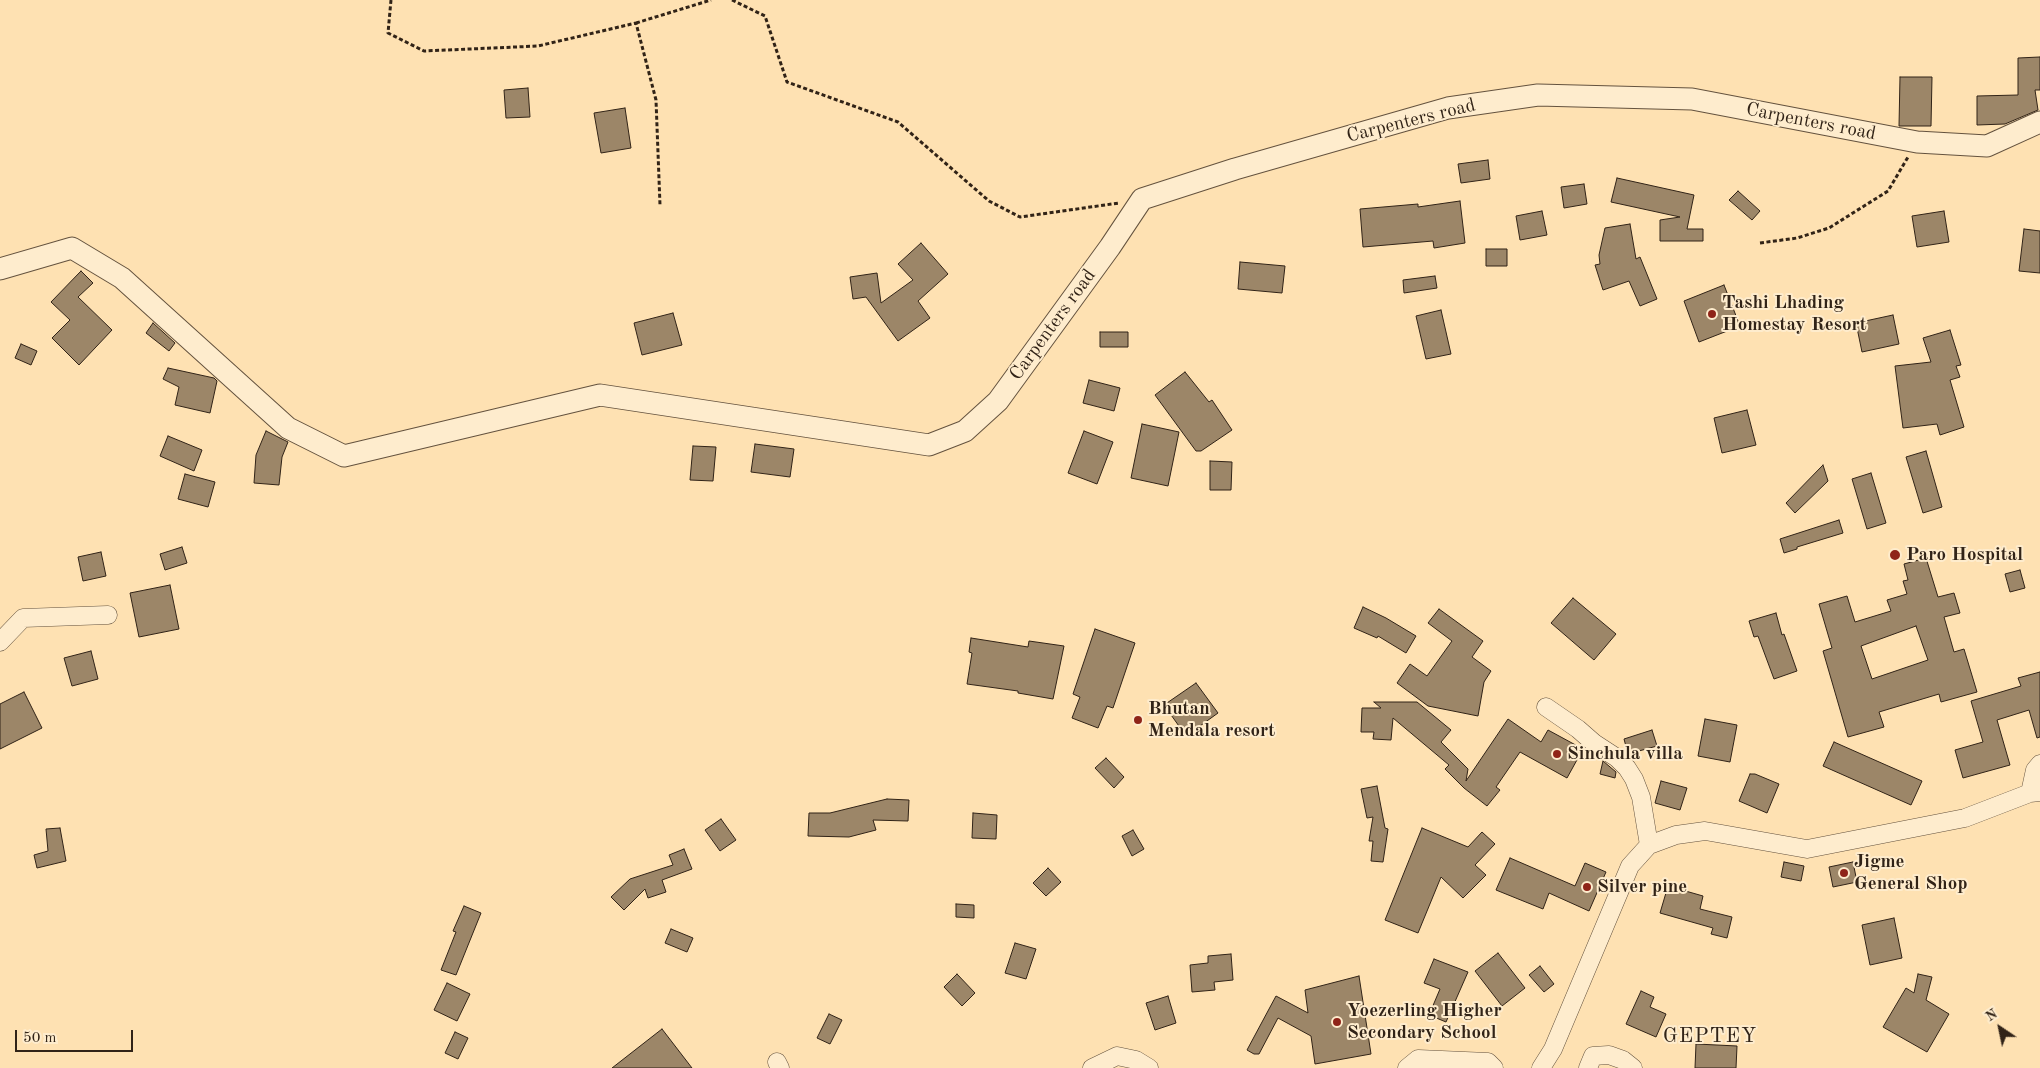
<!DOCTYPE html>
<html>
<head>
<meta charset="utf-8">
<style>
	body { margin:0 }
	#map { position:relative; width:2040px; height:1068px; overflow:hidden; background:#fee1b2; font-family:"Old Standard TT",serif }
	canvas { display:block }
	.north { position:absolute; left:1975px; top:1003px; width:50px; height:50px; -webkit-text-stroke:4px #feeccd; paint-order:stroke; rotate:326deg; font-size:14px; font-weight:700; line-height:20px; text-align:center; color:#312317 }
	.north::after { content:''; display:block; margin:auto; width:18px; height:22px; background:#312317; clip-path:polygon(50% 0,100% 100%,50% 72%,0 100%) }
	.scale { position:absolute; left:15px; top:1030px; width:118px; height:22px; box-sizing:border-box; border:2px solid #312317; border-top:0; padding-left:6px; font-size:15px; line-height:18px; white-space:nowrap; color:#312317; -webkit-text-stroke:4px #feeccd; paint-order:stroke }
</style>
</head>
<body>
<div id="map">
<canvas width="2040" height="1068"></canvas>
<div class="north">N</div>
<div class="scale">50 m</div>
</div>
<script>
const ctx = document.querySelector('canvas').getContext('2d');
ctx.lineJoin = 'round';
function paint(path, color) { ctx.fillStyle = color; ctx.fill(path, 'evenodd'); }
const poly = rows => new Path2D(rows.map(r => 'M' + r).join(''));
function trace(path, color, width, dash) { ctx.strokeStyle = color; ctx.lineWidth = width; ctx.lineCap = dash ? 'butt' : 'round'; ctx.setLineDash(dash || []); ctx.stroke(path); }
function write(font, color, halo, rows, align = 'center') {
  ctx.font = font + ' "Old Standard TT",serif'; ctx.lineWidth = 4; ctx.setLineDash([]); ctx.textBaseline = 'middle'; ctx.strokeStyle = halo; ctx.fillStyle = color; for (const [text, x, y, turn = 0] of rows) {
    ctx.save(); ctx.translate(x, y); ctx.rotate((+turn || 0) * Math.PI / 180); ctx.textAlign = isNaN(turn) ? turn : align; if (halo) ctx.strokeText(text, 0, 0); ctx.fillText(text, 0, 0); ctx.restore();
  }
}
const building = poly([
	[2040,57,2040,90,2035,90,2038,110,2005,124,1977,125,1977,96,2018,95,2018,58,2040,57],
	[1900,77,1932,77,1931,126,1899,126,1900,77],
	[528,88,530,117,506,118,504,90,528,88],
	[625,108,631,148,601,153,594,113,625,108],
	[1488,160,1490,179,1461,183,1458,164,1488,160],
	[1617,178,1694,195,1687,229,1703,229,1703,241,1660,241,1660,220,1680,217,1611,202,1617,178],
	[1584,184,1587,204,1564,208,1561,187,1584,184],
	[1738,191,1760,211,1752,220,1729,200,1738,191],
	[1460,201,1465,243,1434,248,1433,241,1363,247,1360,209,1418,204,1418,207,1460,201],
	[1542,211,1547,235,1520,240,1516,216,1542,211],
	[1944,211,1949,242,1917,247,1912,216,1944,211],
	[1630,224,1636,259,1640,257,1657,299,1640,306,1629,281,1603,290,1595,265,1600,264,1599,255,1605,228,1630,224],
	[2024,229,2040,231,2040,273,2019,271,2024,229],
	[921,243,948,274,918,301,930,318,898,341,866,297,853,299,850,277,877,273,881,303,913,280,898,264,921,243],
	[1486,249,1507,249,1507,266,1486,266,1486,249],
	[1240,262,1285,266,1282,293,1238,289,1240,262],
	[81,271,93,283,78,297,112,330,79,365,52,338,70,320,51,302,81,271],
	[1435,276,1437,288,1404,293,1403,280,1435,276],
	[1724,285,1740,326,1699,342,1684,301,1724,285],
	[1441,310,1451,354,1426,359,1416,316,1441,310],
	[673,313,682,345,642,355,634,323,673,313],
	[1893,315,1899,344,1862,352,1856,323,1893,315],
	[153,323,175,343,169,351,146,333,153,323],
	[1950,330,1961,365,1956,366,1960,377,1950,380,1964,427,1940,435,1937,424,1903,428,1895,366,1931,362,1923,338,1950,330],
	[1100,332,1128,332,1128,347,1100,347,1100,332],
	[21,344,37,351,31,365,15,358,21,344],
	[168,368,214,378,217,381,210,413,175,405,179,387,163,379,168,368],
	[1185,372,1209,402,1212,400,1232,430,1201,451,1196,451,1155,395,1185,372],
	[1089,380,1120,388,1114,411,1083,403,1089,380],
	[1747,410,1756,445,1722,453,1714,418,1747,410],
	[1142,424,1179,432,1168,486,1131,478,1142,424],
	[266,431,288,442,282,457,279,485,254,483,256,455,266,431],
	[1084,431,1113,442,1097,484,1068,473,1084,431],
	[168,436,202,450,194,471,160,456,168,436],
	[755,444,794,449,790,477,751,472,755,444],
	[693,446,716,447,713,481,690,480,693,446],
	[1926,451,1942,507,1923,513,1906,457,1926,451],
	[1210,461,1232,462,1231,490,1210,490,1210,461],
	[1823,465,1828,481,1795,513,1786,503,1823,465],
	[1871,473,1886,523,1867,529,1852,479,1871,473],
	[185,474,215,482,208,507,178,499,185,474],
	[1839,520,1843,533,1797,547,1797,549,1784,553,1780,539,1839,520],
	[182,547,187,563,165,570,160,554,182,547],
	[101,552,106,576,83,581,78,557,101,552],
	[1926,558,1938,597,1954,593,1960,613,1944,617,1954,652,1964,649,1977,692,1941,702,1939,694,1879,712,1884,727,1848,737,1823,651,1832,648,1819,604,1847,596,1855,622,1891,611,1887,600,1907,594,1903,581,1908,580,1904,564,1926,558],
	[1916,626,1928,660,1872,679,1861,646,1916,626],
	[2020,570,2025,588,2010,592,2005,574,2020,570],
	[170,585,179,629,139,637,130,593,170,585],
	[1573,598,1616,634,1594,660,1551,623,1573,598],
	[1363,607,1386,618,1416,636,1406,653,1378,636,1377,638,1354,628,1363,607],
	[1439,609,1483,641,1472,657,1491,671,1484,682,1478,716,1428,706,1397,683,1410,664,1427,676,1452,641,1428,623,1439,609],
	[1776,613,1782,635,1784,634,1797,671,1774,679,1758,636,1754,637,1749,621,1776,613],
	[1095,629,1135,643,1113,708,1107,706,1098,728,1072,718,1080,697,1073,694,1095,629],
	[971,638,1028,647,1029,641,1064,646,1053,699,1018,693,1018,691,967,684,972,653,969,652,971,638],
	[91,651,98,679,72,686,64,658,91,651],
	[2040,672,2040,737,2037,738,2029,710,1997,720,2010,765,1963,778,1955,750,1983,742,1971,701,2021,686,2018,678,2040,672],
	[1196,683,1218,713,1186,736,1164,705,1196,683],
	[24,692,42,728,0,749,0,704,24,692],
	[1374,702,1417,702,1451,730,1441,742,1468,769,1466,781,1508,719,1541,742,1548,730,1583,749,1567,778,1520,752,1496,787,1500,790,1487,806,1464,788,1445,769,1449,765,1393,718,1391,740,1373,739,1374,732,1361,732,1362,708,1381,708,1374,702],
	[1705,719,1737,725,1730,762,1698,756,1705,719],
	[1652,730,1657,746,1628,754,1624,739,1652,730],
	[1834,742,1922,781,1911,805,1823,766,1834,742],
	[1106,758,1124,777,1114,788,1095,768,1106,758],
	[1603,761,1616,772,1615,778,1600,774,1603,761],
	[1750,774,1755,774,1779,784,1767,813,1739,801,1750,774],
	[1661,781,1687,788,1680,810,1655,803,1661,781],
	[1377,786,1385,828,1388,829,1383,862,1371,861,1373,841,1369,841,1373,817,1367,818,1361,789,1377,786],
	[887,799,909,800,908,821,873,820,876,830,849,837,808,836,809,813,830,813,887,799],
	[973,813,997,815,996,839,972,838,973,813],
	[721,819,736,840,720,851,705,830,721,819],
	[60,828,66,861,37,868,34,855,48,851,46,829,60,828],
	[1422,828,1468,847,1482,832,1495,844,1475,865,1486,875,1463,898,1441,877,1418,933,1385,920,1422,828],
	[1133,830,1144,849,1132,856,1122,836,1133,830],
	[684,849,692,869,662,880,666,892,648,898,645,889,624,910,611,897,630,879,673,865,669,855,684,849],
	[1510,858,1575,886,1585,863,1606,872,1589,911,1549,893,1543,909,1496,890,1510,858],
	[1784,862,1804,866,1801,881,1781,877,1784,862],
	[1853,862,1857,882,1833,887,1829,867,1853,862],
	[1048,868,1061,882,1046,896,1033,883,1048,868],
	[1668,886,1703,896,1700,909,1732,917,1727,938,1711,934,1713,928,1660,913,1668,886],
	[956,904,974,905,974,918,956,917,956,904],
	[464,906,481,913,456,975,441,970,456,932,453,931,464,906],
	[1894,918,1902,958,1870,965,1862,925,1894,918],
	[671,929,693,938,687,952,665,943,671,929],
	[1015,943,1036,949,1026,979,1005,973,1015,943],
	[1498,953,1525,988,1502,1006,1475,971,1498,953],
	[1231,954,1233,980,1214,982,1215,990,1192,992,1190,965,1208,963,1208,956,1231,954],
	[1434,959,1468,972,1446,1022,1429,1015,1440,989,1424,983,1434,959],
	[1540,966,1554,984,1544,992,1529,975,1540,966],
	[957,974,975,993,962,1006,944,987,957,974],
	[1918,974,1932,977,1926,1000,1949,1014,1927,1052,1883,1027,1906,988,1914,993,1918,974],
	[1359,976,1371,1054,1315,1064,1311,1036,1278,1018,1259,1054,1254,1054,1247,1050,1276,996,1308,1013,1305,990,1359,976],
	[447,983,470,994,457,1021,434,1010,447,983],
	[1641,991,1654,997,1650,1007,1666,1014,1656,1037,1626,1024,1641,991],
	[1168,996,1176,1023,1155,1030,1146,1003,1168,996],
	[829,1014,842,1020,830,1044,817,1038,829,1014],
	[662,1029,692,1068,612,1068,662,1029],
	[455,1032,468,1038,458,1059,445,1053,455,1032],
	[1696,1044,1737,1046,1736,1068,1695,1068,1696,1044]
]);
const path = poly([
	[391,0,388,33,424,51,538,46,636,23,656,100,660,205],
	[732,0,765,16,787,82,898,122,989,201,1020,217,1119,203],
	[636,23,711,0],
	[1760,243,1797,238,1829,228,1888,191,1908,157]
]);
const minor = poly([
	[0,642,23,618,108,615],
	[1546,707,1578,729,1594,743,1617,758,1627,768,1634,779,1641,797,1649,845],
	[2030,793,2035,770,2040,764],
	[777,1062,780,1068],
	[1092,1068,1117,1056,1136,1060,1149,1068],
	[1407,1068,1418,1059,1488,1062,1494,1068],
	[1541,1068,1553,1049,1630,866,1649,845,1676,835,1705,831,1807,849,1965,818,2030,793,2040,792],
	[1588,1068,1593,1056,1609,1055,1623,1060,1633,1068]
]);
const tertiary = poly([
	[0,269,72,248,122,278,288,428,344,456,600,395,929,445,965,431,998,401,1110,247,1142,199,1235,169,1448,108,1538,95,1692,99,1917,142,1987,146,2040,122]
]);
const markers = [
	[1712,314,5,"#8f2418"],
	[1895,555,6,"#8f2418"],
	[1138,720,5,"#8f2418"],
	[1557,754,5,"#8f2418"],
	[1844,873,5,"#8f2418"],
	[1587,887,5,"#8f2418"],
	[1337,1022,5,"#8f2418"]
];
const streetNames = [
	["Carpenters road",1411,121,-14],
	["Carpenters road",1811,122,11],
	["Carpenters road",1053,325,-54]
];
const poiNames = [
	["Tashi Lhading",1722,303],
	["Homestay Resort",1722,325],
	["Paro Hospital",1906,555],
	["Bhutan",1148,709],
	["Mendala resort",1148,731],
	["Sinchula villa",1567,754],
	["Jigme",1854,862],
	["General Shop",1854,884],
	["Silver pine",1597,887],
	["Yoezerling Higher",1347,1011],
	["Secondary School",1347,1033]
];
const quarterNames = [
	["GEPTEY",1710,1036]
];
paint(building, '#9c8668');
trace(building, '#312317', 1);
trace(minor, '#64523e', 19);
trace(tertiary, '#64523e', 23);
trace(path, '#312317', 3, [4, 2.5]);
trace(minor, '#feeccd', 18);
trace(tertiary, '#feeccd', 21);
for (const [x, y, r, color] of markers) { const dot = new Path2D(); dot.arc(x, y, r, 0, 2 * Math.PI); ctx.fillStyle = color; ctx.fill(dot); trace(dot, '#feeccd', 2); }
write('19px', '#312317', '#feeccd', streetNames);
write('bold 19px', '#312317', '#feeccd', poiNames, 'left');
ctx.letterSpacing = '1px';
write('21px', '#312317', '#feeccd', quarterNames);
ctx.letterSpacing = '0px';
</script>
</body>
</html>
